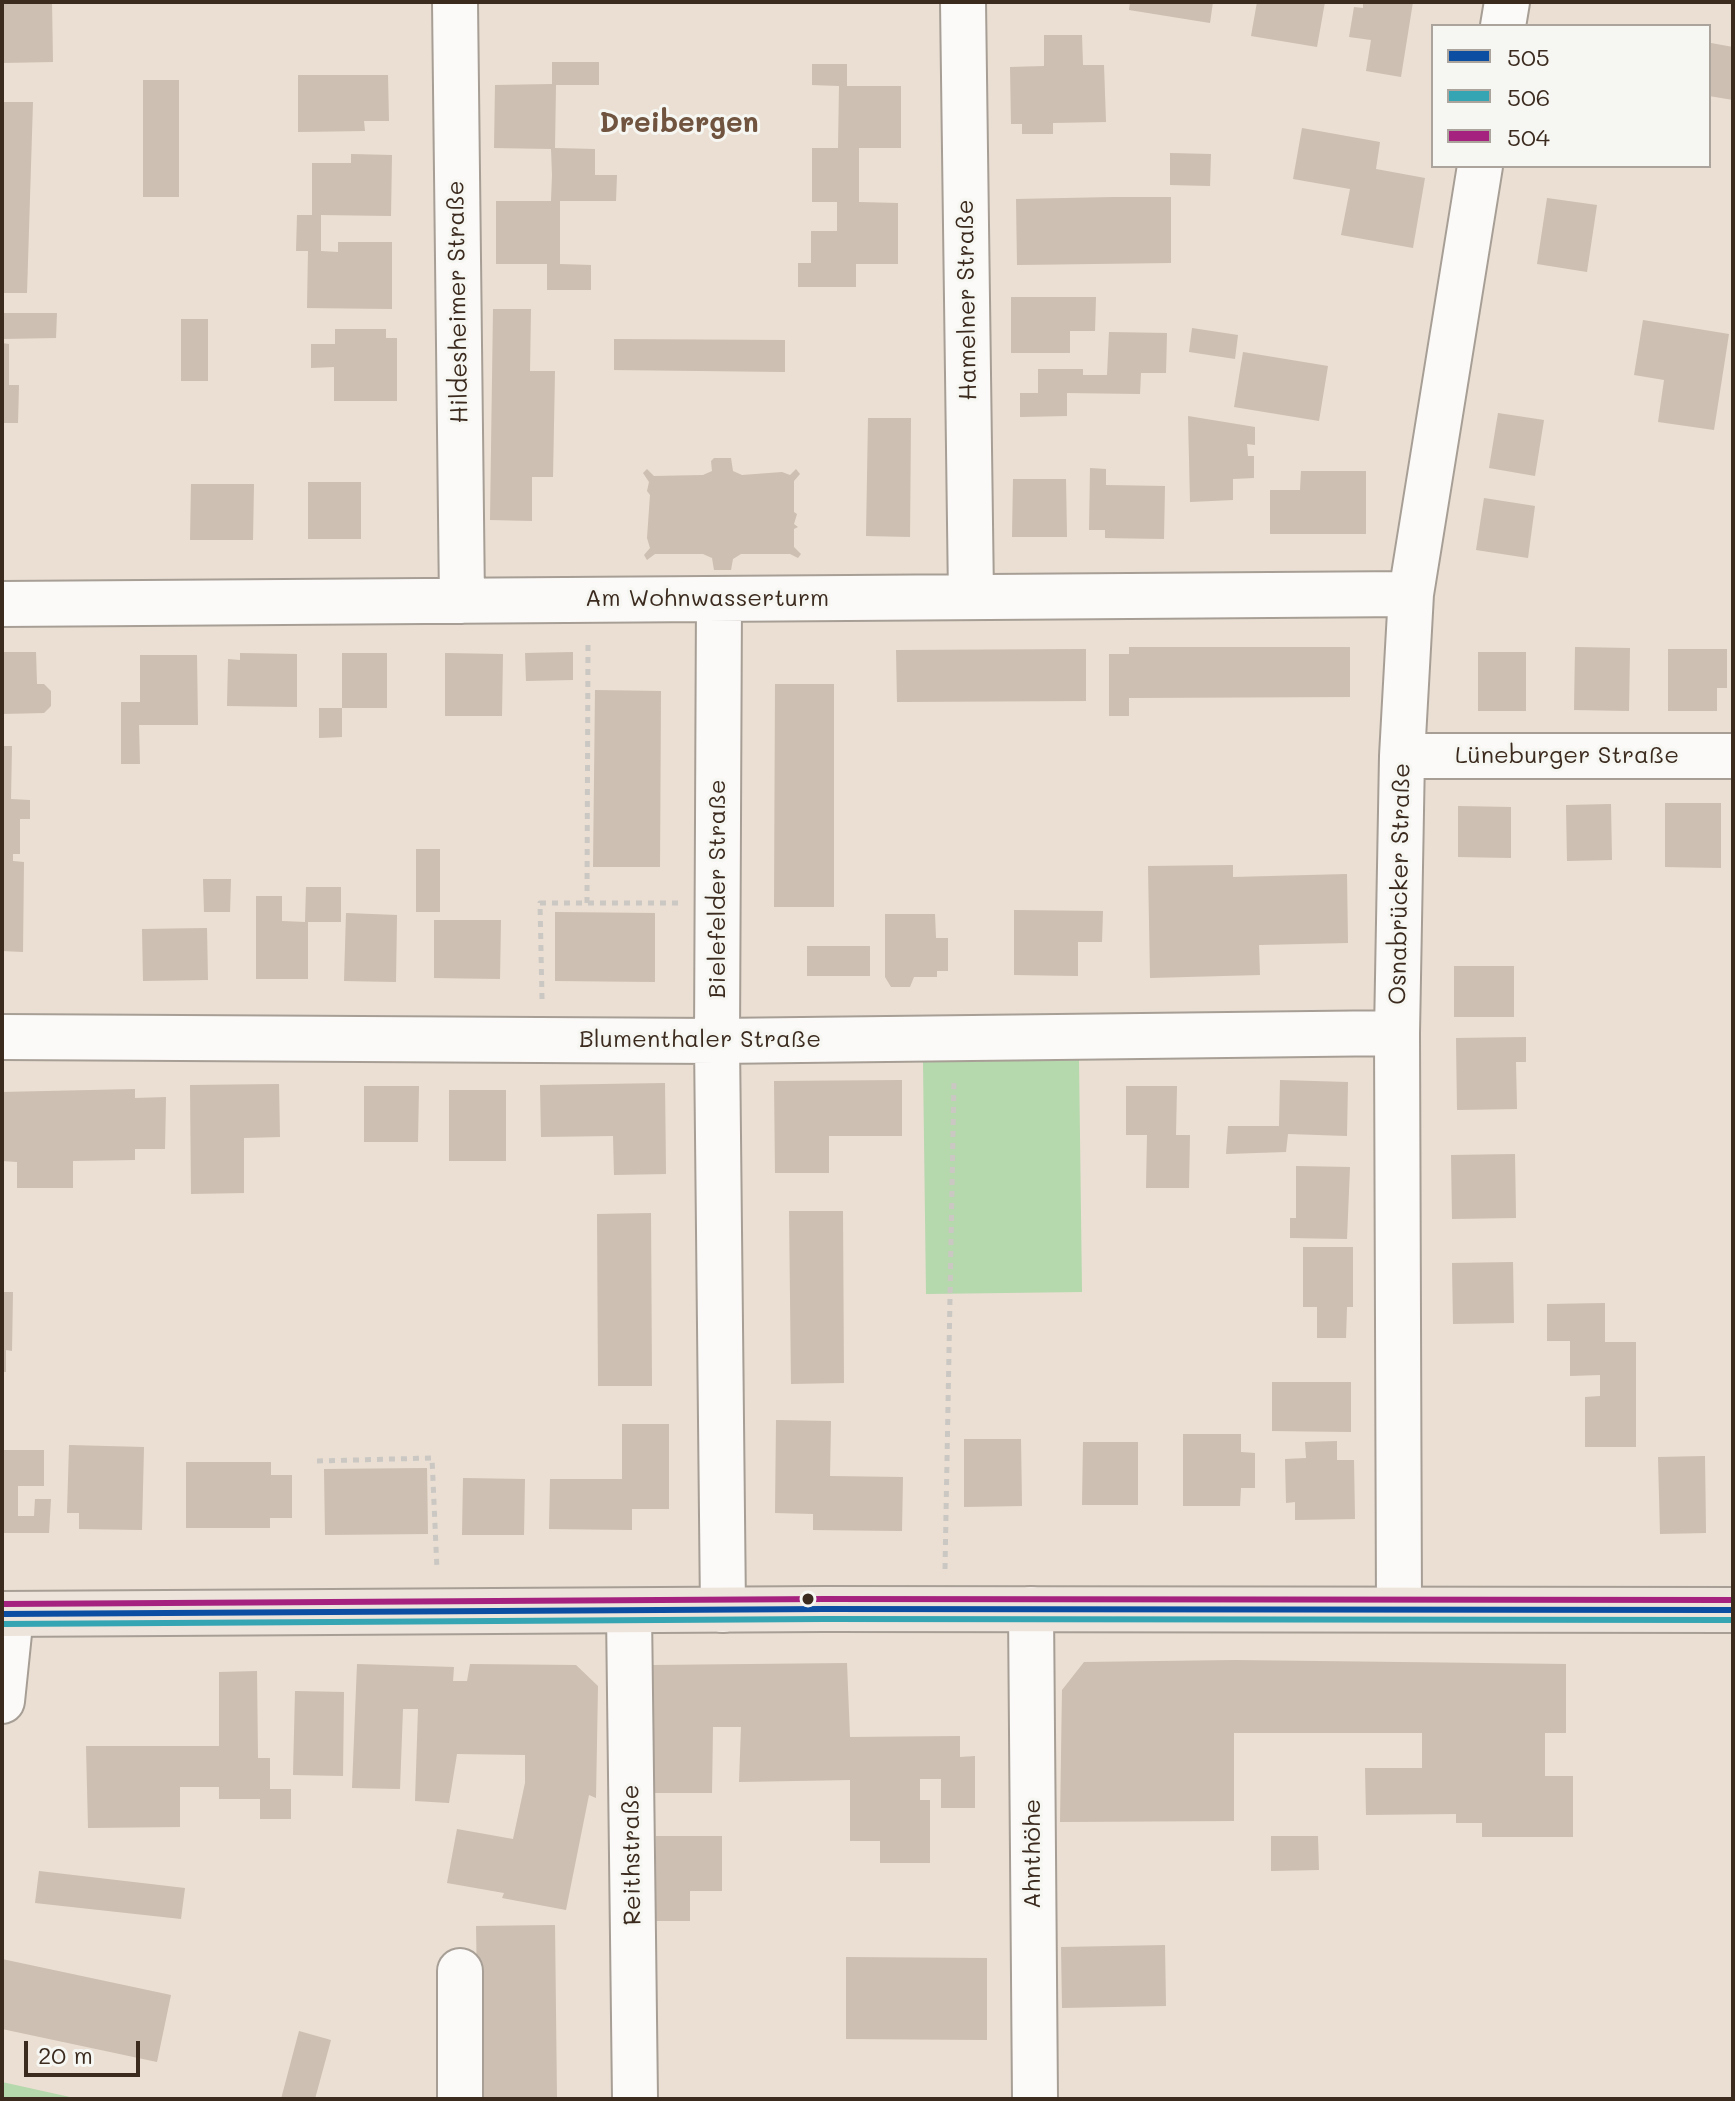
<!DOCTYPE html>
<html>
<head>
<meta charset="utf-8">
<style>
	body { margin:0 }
	#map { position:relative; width:1735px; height:2101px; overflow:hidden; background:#eadfd2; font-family:Mali,sans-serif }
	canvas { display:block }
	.frame { position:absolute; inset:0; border:4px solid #3b2a1e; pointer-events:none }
	.legend { position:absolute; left:1431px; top:24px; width:280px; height:144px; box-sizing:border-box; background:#f6f6f2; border:2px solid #aba49d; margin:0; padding:10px 14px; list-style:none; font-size:24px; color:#3b2a1e }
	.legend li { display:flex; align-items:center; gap:16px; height:40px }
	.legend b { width:40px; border:2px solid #aba49d }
	.scale { position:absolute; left:24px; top:2041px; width:116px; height:36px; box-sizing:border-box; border:4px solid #3b2a1e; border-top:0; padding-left:10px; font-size:24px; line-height:28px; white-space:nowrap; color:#3b2a1e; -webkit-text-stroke:6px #f6f6f2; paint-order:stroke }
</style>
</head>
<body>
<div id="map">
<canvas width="1735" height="2101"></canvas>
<div class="frame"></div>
<ul class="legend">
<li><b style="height:10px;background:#0b4ea2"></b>505</li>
<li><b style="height:10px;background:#35a4b3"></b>506</li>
<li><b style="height:10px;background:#a5237f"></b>504</li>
</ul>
<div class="scale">20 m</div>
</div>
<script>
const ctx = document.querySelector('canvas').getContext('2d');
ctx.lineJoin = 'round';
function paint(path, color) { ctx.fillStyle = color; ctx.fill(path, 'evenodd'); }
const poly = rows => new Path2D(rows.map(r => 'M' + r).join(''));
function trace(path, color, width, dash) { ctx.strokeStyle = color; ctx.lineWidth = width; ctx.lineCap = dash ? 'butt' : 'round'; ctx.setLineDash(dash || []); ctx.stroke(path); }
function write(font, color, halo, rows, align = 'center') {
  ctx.font = font + ' Mali,sans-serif'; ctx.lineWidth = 6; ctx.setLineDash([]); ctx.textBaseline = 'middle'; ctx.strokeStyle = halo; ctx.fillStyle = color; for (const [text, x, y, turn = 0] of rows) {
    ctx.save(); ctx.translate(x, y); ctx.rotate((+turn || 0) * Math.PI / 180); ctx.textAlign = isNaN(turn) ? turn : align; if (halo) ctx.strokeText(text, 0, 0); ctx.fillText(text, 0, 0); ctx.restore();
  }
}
const green = poly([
	[1079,1060,1082,1292,926,1294,923,1062],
	[2,2082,79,2099,2,2099]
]);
const building = poly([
	[2,2,52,2,53,62,2,63],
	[1130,2,1213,2,1210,23,1129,10],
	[1257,2,1325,2,1317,47,1251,36],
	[1363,2,1413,2,1401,77,1366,71,1371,40,1349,37,1354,7,1363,8],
	[1044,35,1082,35,1083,65,1104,65,1106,122,1053,123,1053,134,1022,134,1022,124,1011,124,1010,67,1044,66],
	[1711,43,1733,47,1733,100,1709,96],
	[552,62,599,62,599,85,556,85,555,148,595,149,595,175,617,175,616,201,560,201,560,264,591,265,591,290,547,290,547,264,496,264,496,201,551,201,552,175,551,149,494,148,495,85,552,84],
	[812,64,847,64,847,86,901,86,901,148,859,148,859,202,898,203,898,264,856,264,856,287,798,287,798,263,811,263,811,231,837,231,837,202,812,202,812,148,838,148,839,86,812,85],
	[298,75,388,75,389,121,364,121,365,131,298,132],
	[143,80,179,80,179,197,143,197],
	[2,102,33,102,27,293,2,293],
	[1302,128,1380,142,1376,169,1425,178,1413,248,1341,235,1350,189,1293,179],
	[1170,153,1211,154,1210,186,1170,185],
	[351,154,392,155,391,216,321,215,321,251,338,252,338,242,392,242,392,309,307,308,308,251,296,251,297,215,312,215,312,163,351,163],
	[1114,197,1171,197,1171,263,1017,265,1016,199],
	[1547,198,1597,205,1587,272,1537,264],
	[1011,297,1096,297,1095,331,1070,331,1070,353,1011,353],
	[493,309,531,309,530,371,555,371,553,477,532,477,532,521,490,520],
	[2,313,57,313,56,338,2,339],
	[181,319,208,319,208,381,181,381],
	[1643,320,1729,334,1714,430,1658,422,1664,380,1634,375],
	[1192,328,1238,335,1235,359,1189,352],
	[335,329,386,329,386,338,397,338,397,401,334,401,334,367,311,368,311,344,335,344],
	[1109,332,1167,333,1166,373,1141,373,1140,394,1067,393,1067,416,1020,417,1020,393,1038,393,1038,369,1083,369,1083,375,1107,375],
	[614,339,785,340,785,372,614,370],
	[2,343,9,344,9,385,19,385,18,423,2,423],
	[1243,352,1328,366,1319,421,1234,407],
	[1498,413,1544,420,1535,476,1489,468],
	[1188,416,1255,427,1255,445,1247,444,1248,456,1254,456,1254,478,1233,479,1233,500,1190,502],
	[868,418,911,418,910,537,866,536],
	[714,458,731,458,733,471,742,475,782,472,790,475,796,469,800,474,794,481,794,512,797,514,794,524,798,527,794,529,794,547,801,554,798,558,790,554,741,554,733,559,731,570,714,570,712,558,703,554,655,554,647,560,644,555,650,548,647,538,650,495,647,491,649,482,643,473,647,469,654,476,703,475,712,471,711,461],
	[1090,468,1106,469,1106,485,1165,486,1164,539,1105,538,1105,530,1089,530],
	[1301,471,1366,471,1366,534,1270,534,1270,490,1300,490],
	[1013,479,1066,479,1067,537,1012,537],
	[308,482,361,482,361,539,308,539],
	[191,484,254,484,253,540,190,540],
	[1484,498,1535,506,1528,558,1476,550],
	[1129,647,1350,647,1350,697,1129,698,1129,716,1109,716,1109,654,1129,654],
	[1575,647,1630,648,1629,711,1574,710],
	[1086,649,1086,701,897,702,896,650],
	[1668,649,1727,649,1727,688,1717,688,1717,711,1668,711],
	[2,652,36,652,37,684,44,684,51,691,51,706,44,713,2,714],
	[573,652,573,680,526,681,525,653],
	[1478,652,1526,652,1526,711,1478,711],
	[240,653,297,654,297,707,227,706,228,659,240,660],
	[342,653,387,653,387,708,342,708],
	[445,653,503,654,502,716,445,716],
	[140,655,197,655,198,725,139,725,140,764,121,764,121,702,140,702],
	[775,684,834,684,834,907,774,907],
	[595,690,661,691,660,867,593,867],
	[319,708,342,708,342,737,319,738],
	[2,746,12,746,11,799,30,800,30,819,20,819,20,854,13,854,13,861,24,862,23,952,2,951],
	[1665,803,1721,803,1721,868,1665,867],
	[1611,804,1612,860,1567,861,1566,805],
	[1458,806,1511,807,1511,858,1458,857],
	[416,849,440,849,440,912,416,912],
	[1233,865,1233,877,1347,874,1348,943,1259,945,1260,975,1150,978,1148,866],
	[203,879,231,879,230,912,204,912],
	[306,887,341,887,341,922,308,922,308,979,256,979,256,896,282,896,282,921,305,922],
	[1014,910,1103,911,1102,942,1078,942,1078,976,1014,975],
	[555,912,655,913,655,982,555,981],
	[346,913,397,915,396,982,344,981],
	[885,914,935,914,936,938,948,938,948,971,937,971,937,977,914,977,910,987,891,987,885,977],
	[434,920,501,920,500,979,434,978],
	[207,928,208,980,143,981,142,929],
	[807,946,870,946,870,976,807,976],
	[1454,966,1514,966,1514,1017,1454,1017],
	[1526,1037,1526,1062,1516,1062,1517,1109,1457,1110,1456,1038],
	[902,1080,902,1136,829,1136,829,1173,775,1173,774,1081],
	[1280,1080,1348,1082,1347,1136,1288,1134,1286,1152,1226,1154,1228,1126,1279,1126],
	[665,1083,666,1174,614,1175,613,1136,541,1137,540,1085],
	[279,1084,280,1137,244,1138,244,1193,191,1194,190,1085],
	[364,1086,419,1086,418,1142,364,1142],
	[1126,1086,1177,1086,1176,1135,1190,1135,1189,1188,1146,1188,1147,1135,1126,1135],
	[135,1089,135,1098,166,1097,165,1149,135,1149,135,1160,73,1161,73,1188,17,1188,17,1162,2,1161,2,1092],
	[449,1090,506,1090,506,1161,449,1161],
	[1515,1154,1516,1218,1452,1219,1451,1155],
	[1296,1166,1350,1167,1347,1239,1290,1238,1290,1218,1296,1218],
	[789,1211,843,1211,844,1383,791,1384],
	[651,1213,652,1386,598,1386,597,1214],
	[1303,1247,1353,1247,1353,1307,1347,1307,1346,1338,1317,1338,1317,1307,1303,1307],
	[1513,1262,1514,1323,1453,1324,1452,1263],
	[2,1292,13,1292,12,1351,6,1350,6,1372,2,1372],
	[1605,1303,1605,1342,1636,1342,1636,1447,1585,1447,1585,1397,1600,1396,1600,1375,1570,1376,1570,1341,1547,1341,1547,1304],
	[1272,1382,1351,1382,1351,1432,1272,1431],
	[776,1420,831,1421,830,1476,903,1477,902,1531,813,1530,813,1514,775,1513],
	[622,1424,669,1424,669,1509,632,1509,632,1530,549,1529,550,1479,622,1479],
	[1183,1434,1241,1434,1241,1452,1255,1453,1255,1488,1241,1488,1240,1506,1183,1506],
	[964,1439,1021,1439,1022,1506,964,1507],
	[1337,1441,1337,1460,1354,1460,1355,1519,1295,1520,1295,1502,1286,1503,1285,1459,1306,1458,1305,1442],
	[1083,1442,1138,1442,1138,1505,1082,1505],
	[69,1445,144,1447,142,1530,79,1529,79,1513,67,1513],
	[2,1450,44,1450,44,1486,18,1486,18,1516,34,1516,35,1499,51,1499,49,1533,2,1533],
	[1705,1456,1706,1533,1660,1534,1658,1457],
	[186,1462,271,1462,271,1475,292,1475,292,1518,270,1518,270,1528,186,1528],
	[427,1468,428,1534,325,1535,324,1469],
	[463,1478,525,1479,524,1535,462,1535],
	[1235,1660,1566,1664,1566,1733,1545,1733,1545,1776,1573,1776,1573,1837,1482,1837,1482,1823,1456,1823,1456,1814,1366,1815,1365,1768,1422,1768,1422,1733,1234,1733,1234,1821,1060,1822,1062,1690,1084,1662],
	[847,1663,850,1737,960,1736,960,1757,975,1756,975,1808,941,1808,941,1779,920,1779,920,1800,930,1800,930,1863,880,1863,880,1841,850,1841,850,1780,739,1782,741,1727,713,1727,712,1793,652,1793,653,1665],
	[357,1664,454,1667,453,1681,467,1681,470,1664,576,1665,598,1686,596,1798,589,1795,566,1910,502,1898,504,1893,447,1883,457,1829,513,1839,525,1783,525,1755,457,1754,449,1803,415,1801,418,1709,403,1709,400,1789,352,1788],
	[257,1671,258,1758,270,1758,270,1789,291,1789,291,1819,260,1819,260,1799,219,1799,219,1787,180,1787,180,1827,88,1828,86,1746,219,1746,219,1672],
	[295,1691,344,1692,343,1776,293,1775],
	[656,1836,722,1836,722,1891,690,1891,690,1921,656,1921],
	[1271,1836,1318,1836,1319,1870,1271,1871],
	[39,1871,185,1888,181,1919,35,1903],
	[555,1925,557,2099,479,2099,476,1926],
	[1165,1945,1166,2006,1062,2008,1061,1947],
	[846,1957,987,1958,987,2040,846,2039],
	[2,1959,171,1995,157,2062,2,2029],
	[299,2031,331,2040,315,2099,281,2099]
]);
const path = poly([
	[587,903,588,640],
	[542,999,540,903,678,903],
	[317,1461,432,1458,437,1570],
	[945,1569,954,1079]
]);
const minor = poly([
	[455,2,462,601],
	[963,2,971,597],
	[1503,26,1507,2],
	[719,599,717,1041,723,1610],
	[2,604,1411,594],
	[1402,756,1733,756],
	[2,1037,717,1041,1397,1033],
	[1399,1608,1397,1033,1402,756,1411,594,1480,166],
	[1031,1609,1035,2099],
	[629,1612,635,2099],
	[2,1701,11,1614],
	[460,2099,460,1971]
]);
const major = poly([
	[2,1614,824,1609,1733,1610]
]);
const bus1 = poly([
	[2,1614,824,1609,1733,1610]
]);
const bus2 = poly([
	[2,1624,824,1619,1733,1620]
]);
const bus3 = poly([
	[2,1604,824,1599,1733,1600]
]);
const markers = [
	[808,1599,7,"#3b2a1e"]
];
const streetNames = [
	["Hamelner Straße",967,300,-91],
	["Hildesheimer Straße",458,302,-91],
	["Am Wohnwasserturm",707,599],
	["Lüneburger Straße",1567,756],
	["Osnabrücker Straße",1400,884,-89],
	["Bielefelder Straße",718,889,-90],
	["Blumenthaler Straße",700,1040],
	["Ahnthöhe",1033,1854,-90],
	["Reithstraße",632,1855,-91]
];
const quarterNames = [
	["Dreibergen",679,123]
];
paint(green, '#b5d8ad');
paint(building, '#cdbfb2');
trace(minor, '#a79f96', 48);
trace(major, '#a79f96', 48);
trace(path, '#cbc8c4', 5, [6, 6]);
trace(minor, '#fcfaf8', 44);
trace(major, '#ede4dc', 44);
trace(bus1, '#0b4ea2', 6);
trace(bus2, '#35a4b3', 6);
trace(bus3, '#a5237f', 6);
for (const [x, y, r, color] of markers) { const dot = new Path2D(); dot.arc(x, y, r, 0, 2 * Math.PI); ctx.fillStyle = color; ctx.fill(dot); trace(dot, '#f6f6f2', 3); }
write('24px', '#3b2a1e', '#f6f6f2', streetNames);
write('bold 28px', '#70543f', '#f6f6f2', quarterNames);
</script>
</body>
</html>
